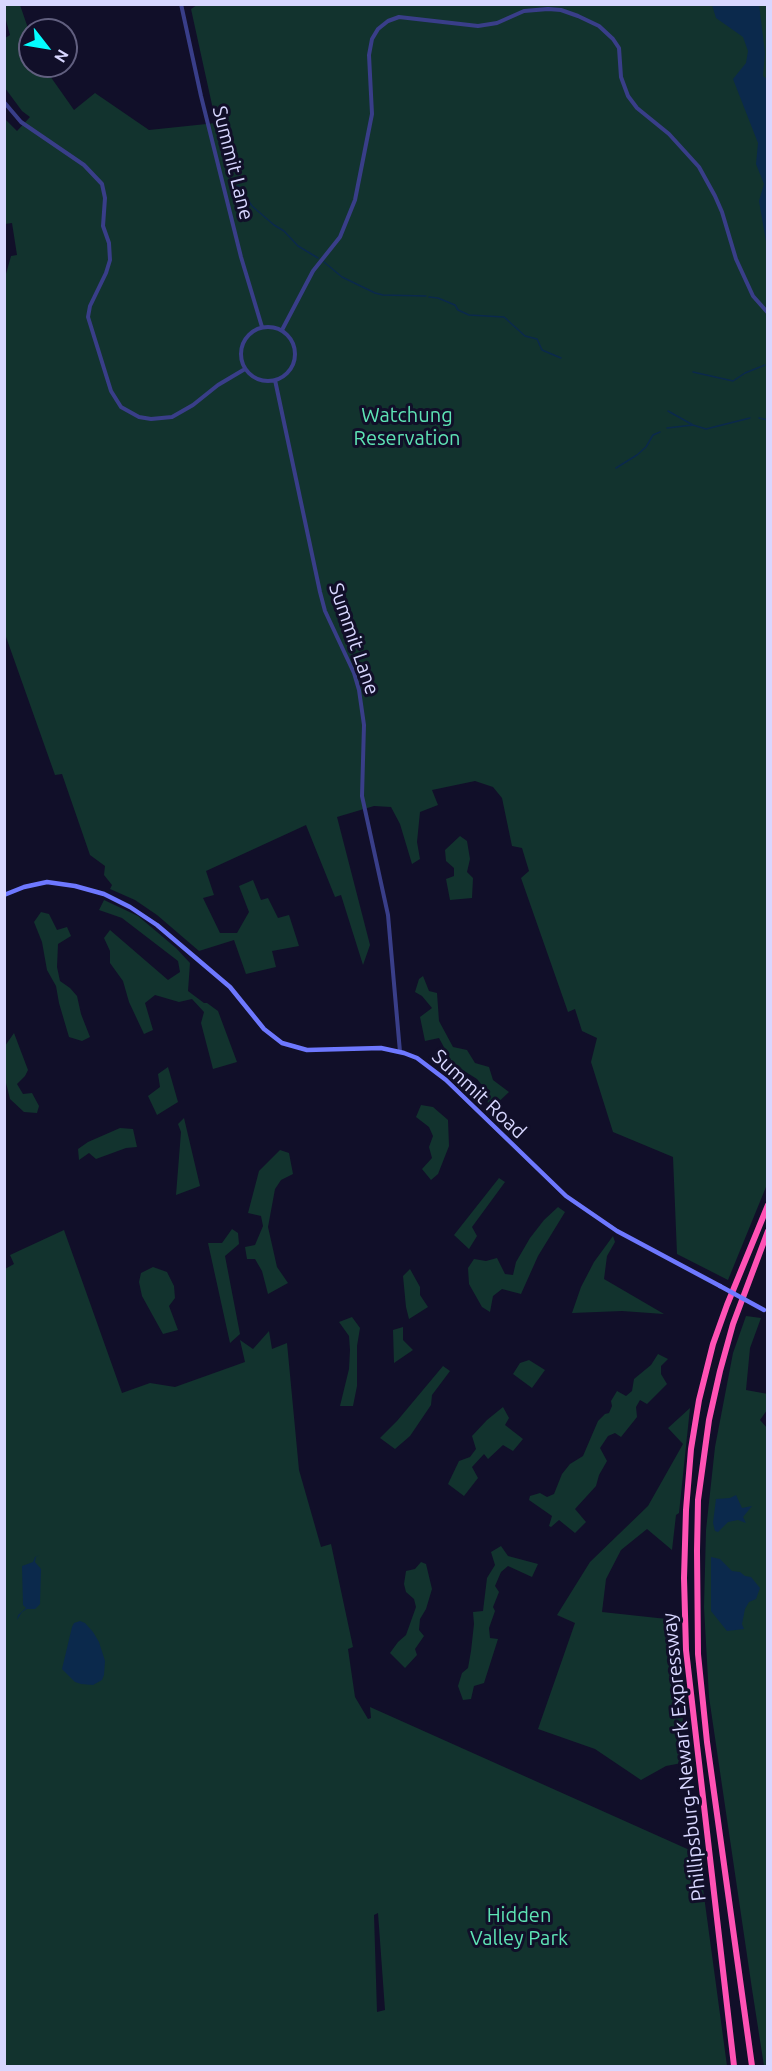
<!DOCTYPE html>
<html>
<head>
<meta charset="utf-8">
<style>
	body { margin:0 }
	#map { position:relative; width:772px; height:2071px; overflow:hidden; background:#110f29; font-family:Ubuntu,sans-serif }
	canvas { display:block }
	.frame { position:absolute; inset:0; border:6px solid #d8d7ff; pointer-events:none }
	.north { position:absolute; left:18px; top:18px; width:60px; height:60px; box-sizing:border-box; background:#110f29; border:2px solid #615f7f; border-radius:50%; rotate:121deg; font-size:16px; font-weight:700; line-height:24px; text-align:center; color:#d8d7ff }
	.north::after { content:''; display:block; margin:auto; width:21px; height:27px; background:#03feff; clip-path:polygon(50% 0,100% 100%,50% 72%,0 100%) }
</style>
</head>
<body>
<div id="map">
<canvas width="772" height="2071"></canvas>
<div class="frame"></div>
<div class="north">N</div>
</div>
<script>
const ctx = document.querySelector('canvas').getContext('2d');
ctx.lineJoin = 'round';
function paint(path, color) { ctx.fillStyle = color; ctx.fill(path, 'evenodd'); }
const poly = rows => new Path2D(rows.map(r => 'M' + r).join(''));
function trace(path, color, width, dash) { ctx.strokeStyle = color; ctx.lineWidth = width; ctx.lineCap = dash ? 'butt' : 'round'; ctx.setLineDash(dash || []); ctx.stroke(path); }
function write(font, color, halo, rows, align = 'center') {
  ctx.font = font + ' Ubuntu,sans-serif'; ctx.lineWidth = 6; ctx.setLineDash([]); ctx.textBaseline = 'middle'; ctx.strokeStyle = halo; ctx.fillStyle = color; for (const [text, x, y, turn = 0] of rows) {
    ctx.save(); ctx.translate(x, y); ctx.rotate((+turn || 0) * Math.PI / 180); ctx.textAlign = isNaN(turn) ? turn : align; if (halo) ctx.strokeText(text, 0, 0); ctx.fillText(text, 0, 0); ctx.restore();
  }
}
const green = poly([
	[5,5,20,5,30,34,30,66,43,66,74,110,95,93,149,130,216,123,191,9,197,5,767,5,768,1182,728,1280,677,1254,673,1157,613,1132,591,1062,597,1038,582,1031,575,1009,568,1012,521,878,529,871,522,848,512,846,502,798,493,787,475,781,432,790,438,805,420,812,417,842,420,859,412,864,400,824,391,807,374,806,337,817,370,945,363,965,341,895,335,897,306,825,206,871,214,895,203,898,220,933,237,933,249,912,239,886,253,880,261,900,268,898,278,918,289,915,299,946,272,951,276,967,246,974,234,940,199,951,157,915,135,900,110,889,112,885,104,875,105,866,90,855,62,774,55,775,5,634,4,281,11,256,17,255,12,223,5,224,4,118,17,131,30,117,22,111,5,88,5,38,10,35,5,17],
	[460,836,467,841,470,859,467,872,473,878,472,898,450,900,446,879,454,876,454,868,446,861,445,850],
	[104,900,138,916,176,948,190,963,188,991,204,1003,207,1003,218,1011,237,1062,213,1069,201,1023,204,1012,192,999,179,1002,155,995,145,1003,153,1030,144,1034,129,1002,123,981,110,963,110,951,104,938,110,930,168,980,180,972,178,961,122,918,99,910],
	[41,912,49,914,57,930,67,927,71,936,58,944,57,967,60,981,70,988,77,996,81,1014,90,1037,82,1041,69,1037,59,1003,56,986,47,970,42,942,34,922],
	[423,976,429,991,437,993,439,1021,453,1047,467,1050,475,1063,489,1067,493,1080,509,1092,489,1111,486,1090,477,1079,453,1064,439,1038,425,1041,420,1017,432,1008,422,996,415,992,419,979],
	[14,1033,28,1070,25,1076,17,1084,23,1094,32,1093,39,1106,37,1113,24,1112,10,1099,5,1079,5,1046],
	[168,1067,178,1102,157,1115,148,1096,160,1087,158,1074],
	[421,1105,433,1107,448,1120,449,1146,438,1174,431,1180,422,1169,432,1158,429,1147,433,1136,429,1127,416,1117],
	[184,1118,200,1186,176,1195,181,1132,178,1124],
	[120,1128,133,1129,137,1147,126,1148,96,1159,89,1153,79,1160,78,1149,88,1142],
	[280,1150,289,1153,293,1174,281,1180,275,1189,268,1227,277,1267,288,1283,268,1294,262,1271,255,1259,247,1259,245,1247,255,1245,263,1226,261,1216,248,1213,259,1171],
	[499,1178,505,1182,472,1227,477,1236,469,1249,454,1235],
	[558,1207,565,1212,538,1256,521,1294,502,1289,493,1296,490,1312,482,1307,469,1284,468,1268,474,1259,486,1261,497,1258,505,1274,513,1275,516,1262,530,1238,544,1220],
	[232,1229,238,1233,239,1244,225,1256,240,1334,230,1343,208,1243,222,1243],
	[64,1230,122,1393,150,1383,175,1387,245,1362,240,1340,253,1349,269,1331,272,1349,287,1343,299,1470,321,1547,331,1544,353,1647,348,1649,355,1697,368,1719,371,1718,370,1707,694,1852,699,1859,727,2066,5,2066,5,1269,14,1264,10,1255],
	[378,1913,385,2010,377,2012,374,1915],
	[613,1236,615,1242,607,1256,604,1279,664,1314,622,1311,572,1313,581,1287,594,1262],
	[153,1267,167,1272,174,1286,175,1298,169,1306,178,1330,163,1334,142,1296,139,1282,141,1273],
	[410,1269,420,1287,420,1295,428,1307,409,1319,406,1307,403,1276],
	[746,1316,761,1318,750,1348,746,1390,768,1394,767,1410,760,1420,768,1429,767,2066,764,2066,752,1989,709,1697,704,1607,706,1530,715,1447,733,1353],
	[352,1317,360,1328,357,1346,357,1386,353,1406,340,1406,349,1369,350,1350,349,1336,339,1322],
	[403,1327,403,1340,413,1350,394,1363,393,1330],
	[658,1354,668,1359,661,1366,661,1374,667,1384,647,1404,640,1400,636,1407,637,1417,621,1437,615,1433,608,1436,600,1448,607,1461,599,1475,596,1486,575,1509,586,1522,575,1533,559,1520,551,1527,549,1526,552,1516,529,1500,530,1496,540,1493,547,1497,554,1494,562,1474,570,1464,583,1456,598,1421,605,1414,609,1413,612,1406,611,1401,617,1391,626,1396,632,1391,634,1379,651,1365],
	[529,1360,545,1370,532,1388,513,1374,520,1363],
	[443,1366,450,1371,432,1395,431,1405,410,1436,395,1449,380,1438,397,1421],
	[503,1407,509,1418,505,1425,523,1439,513,1451,503,1445,488,1459,484,1454,472,1467,478,1478,464,1496,448,1484,459,1461,470,1457,476,1449,472,1436,487,1420],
	[690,1408,679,1513,676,1515,672,1550,647,1529,621,1550,606,1579,602,1612,676,1620,677,1658,687,1762,666,1766,641,1780,595,1749,538,1729,575,1623,557,1615,590,1562,648,1506,683,1444,668,1428],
	[501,1546,508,1556,538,1564,532,1577,508,1566,501,1572,495,1586,499,1592,493,1607,495,1611,489,1628,490,1638,498,1639,484,1683,474,1686,471,1699,463,1700,458,1686,462,1673,468,1668,471,1651,474,1624,473,1612,483,1611,487,1578,495,1565,491,1552],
	[421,1562,426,1564,432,1589,426,1609,420,1619,419,1630,424,1636,415,1649,417,1655,405,1668,390,1653,398,1642,406,1635,416,1607,414,1599,406,1592,404,1584,406,1571,415,1569]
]);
const water = poly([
	[759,4,765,53,763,76,768,80,767,247,759,201,764,184,756,164,758,143,733,79,746,63,748,51,743,37,716,18,712,5],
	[736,1495,742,1508,752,1506,743,1517,746,1523,738,1520,728,1522,718,1532,715,1531,713,1523,716,1499,730,1498],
	[40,1555,36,1557,35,1562,41,1569,40,1604,35,1609,27,1609,22,1612,17,1620,18,1615,26,1608,23,1605,22,1566,33,1562,35,1557],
	[711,1557,720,1559,732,1571,740,1572,745,1576,751,1577,760,1588,756,1599,749,1602,745,1609,742,1624,744,1629,727,1631,711,1611],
	[80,1621,85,1623,93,1632,99,1642,105,1661,104,1675,102,1680,93,1685,81,1684,75,1682,62,1669,72,1627,74,1623]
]);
const stream = poly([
	[238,186,252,206,274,225,284,231,298,246,318,258],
	[324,262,342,277,375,293,383,295,426,296],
	[429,297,438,298,455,305,458,310,469,315,504,317,525,336,537,339,542,350,561,358],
	[693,372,733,381,745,373,765,365],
	[668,411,693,425],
	[759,418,768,420],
	[667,428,693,425,706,429,750,418],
	[616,468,637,455,646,447,653,435,660,432]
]);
const tertiary = poly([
	[181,4,201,96,241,257,262,327],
	[4,102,21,122,84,165,102,184,105,198,103,226,109,243,110,260,106,273,90,306,88,317,111,391,121,407,139,417,151,419,172,417,193,405,218,385,245,369],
	'241 354a27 27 0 1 1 54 0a27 27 0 1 1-54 0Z',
	[282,330,313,271,340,237,355,200,372,114,369,55,372,39,378,29,388,21,399,17,478,26,497,23,524,11,548,9,561,10,578,16,599,26,613,39,619,48,621,77,628,96,637,108,669,134,699,167,715,196,722,212,736,259,753,296,768,313],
	[275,380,320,592,325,611,354,673,359,690,364,725,362,796,388,915,400,1052]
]);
const secondary = poly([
	[4,895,24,887,47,882,75,886,104,894,130,907,157,925,230,987,264,1029,282,1043,307,1050,381,1048,404,1053,417,1058,446,1080,566,1196,617,1231,720,1286]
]);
const motorway = poly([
	[734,2066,686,1650,684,1578,686,1510,691,1449,699,1400,713,1344,727,1305,768,1205],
	[752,2066,707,1742,698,1654,697,1551,698,1500,709,1420,720,1371,733,1324,768,1231]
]);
const secondaryBridge = poly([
	[720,1286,764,1310]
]);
const streetNames = [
	["Summit Lane",233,163,76],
	["Summit Lane",354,639,71],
	["Summit Road",479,1094,43],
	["Phillipsburg-Newark Expressway",684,1757,-96]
];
const parkNames = [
	["Watchung",407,415],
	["Reservation",407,438],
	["Hidden",519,1915],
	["Valley Park",519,1938]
];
paint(green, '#12332e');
paint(water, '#0b294c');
trace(stream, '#0b294c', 1.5);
trace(tertiary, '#393e89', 4);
trace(secondary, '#6e78ff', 4.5);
trace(motorway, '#ff52b5', 6);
trace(secondaryBridge, '#6e78ff', 4.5);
write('20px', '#d8d7ff', '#110f29', streetNames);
write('20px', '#5ee4b5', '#110f29', parkNames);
</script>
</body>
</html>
